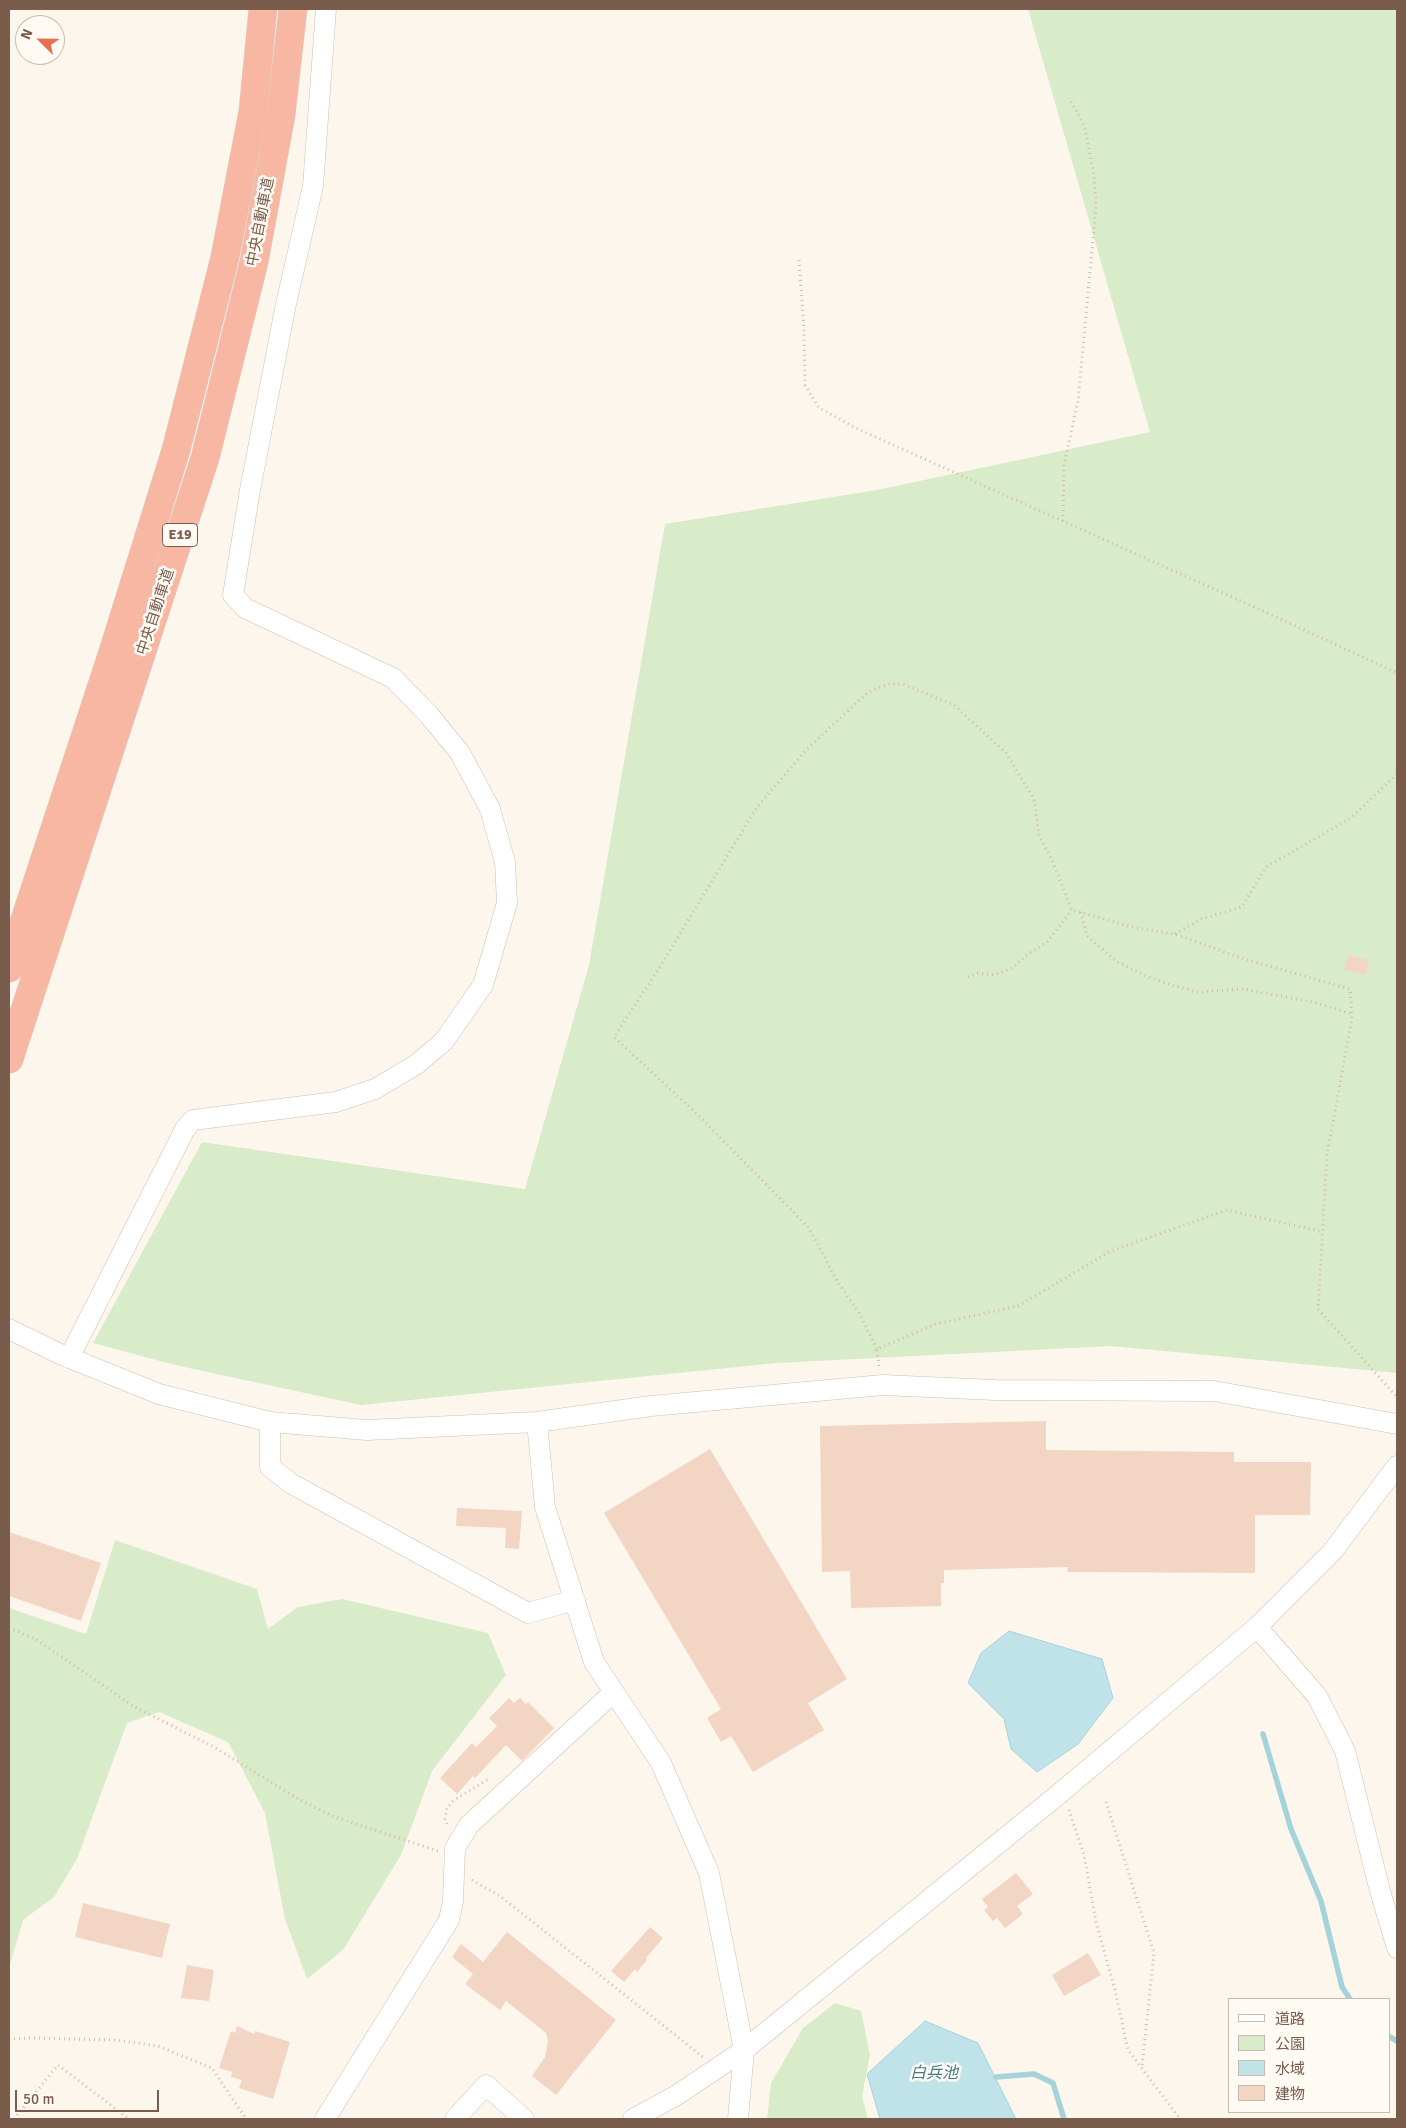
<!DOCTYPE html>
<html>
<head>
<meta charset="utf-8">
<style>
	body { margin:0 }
	#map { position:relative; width:1406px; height:2128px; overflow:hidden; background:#fdf6ec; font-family:Signika,"Noto Sans JP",sans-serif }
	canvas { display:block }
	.frame { position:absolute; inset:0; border:10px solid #7a5c4d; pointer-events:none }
	.legend { position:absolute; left:1228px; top:1998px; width:162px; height:115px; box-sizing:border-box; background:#fffaf3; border:1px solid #cabbb1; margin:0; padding:6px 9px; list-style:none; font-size:15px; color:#7a5c4d }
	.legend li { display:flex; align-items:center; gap:10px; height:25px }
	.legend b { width:25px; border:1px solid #cabbb1 }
	.north { position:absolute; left:15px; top:15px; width:50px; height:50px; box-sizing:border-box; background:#fffaf3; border:1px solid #cabbb1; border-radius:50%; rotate:293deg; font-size:14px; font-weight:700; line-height:20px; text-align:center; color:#7a5c4d }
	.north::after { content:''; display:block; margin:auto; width:18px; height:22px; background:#e76f51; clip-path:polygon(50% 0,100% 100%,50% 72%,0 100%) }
	.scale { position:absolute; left:15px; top:2090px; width:144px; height:22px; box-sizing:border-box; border:2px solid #7a5c4d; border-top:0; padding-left:6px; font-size:15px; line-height:18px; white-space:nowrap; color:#7a5c4d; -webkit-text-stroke:4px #fffaf3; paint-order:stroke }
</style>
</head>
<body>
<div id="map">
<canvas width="1406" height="2128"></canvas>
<div class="frame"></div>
<ul class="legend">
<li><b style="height:6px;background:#fff"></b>道路</li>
<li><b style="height:14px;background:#d8ecc9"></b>公園</li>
<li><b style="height:14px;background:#bfe3e8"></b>水域</li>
<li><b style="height:14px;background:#f3d5c3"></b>建物</li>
</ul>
<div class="north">N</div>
<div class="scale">50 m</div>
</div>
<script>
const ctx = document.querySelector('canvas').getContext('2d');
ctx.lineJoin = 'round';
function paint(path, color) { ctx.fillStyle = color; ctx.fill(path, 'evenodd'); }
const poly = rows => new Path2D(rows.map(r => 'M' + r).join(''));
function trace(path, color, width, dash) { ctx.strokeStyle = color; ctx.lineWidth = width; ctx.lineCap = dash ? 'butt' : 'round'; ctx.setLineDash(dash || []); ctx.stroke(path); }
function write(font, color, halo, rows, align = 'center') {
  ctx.font = font + ' Signika,"Noto Sans JP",sans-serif'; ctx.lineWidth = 5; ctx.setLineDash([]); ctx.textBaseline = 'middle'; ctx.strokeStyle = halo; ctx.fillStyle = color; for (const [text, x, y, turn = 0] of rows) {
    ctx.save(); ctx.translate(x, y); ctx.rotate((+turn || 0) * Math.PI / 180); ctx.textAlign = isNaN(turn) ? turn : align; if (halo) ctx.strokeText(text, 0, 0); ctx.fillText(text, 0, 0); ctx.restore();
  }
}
const green = poly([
	[1028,9,1397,9,1397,1373,1111,1346,777,1363,361,1405,175,1365,93,1343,202,1142,525,1189,589,965,665,524,877,490,1150,432],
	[115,1540,257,1589,268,1629,298,1607,342,1599,488,1633,506,1675,432,1771,401,1855,343,1950,307,1979,285,1919,265,1813,228,1742,159,1712,127,1723,77,1859,54,1897,23,1920,9,1968,9,1608,86,1634],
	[835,2003,861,2011,870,2055,862,2096,868,2119,767,2119,771,2083,803,2028]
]);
const water = poly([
	[1009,1631,1102,1659,1113,1698,1078,1744,1037,1772,1011,1749,1004,1719,968,1683,981,1653,1009,1631],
	[925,2021,978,2043,1016,2119,880,2119,867,2074,925,2021]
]);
const stream = poly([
	[1263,1734,1291,1829,1321,1901,1342,1987,1350,1999],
	[1390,2037,1397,2041],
	[996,2077,1034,2074,1053,2083,1064,2119]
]);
const building = poly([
	[1348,955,1369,960,1366,975,1344,970],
	[1046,1421,1046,1450,1234,1452,1234,1462,1311,1462,1310,1515,1255,1515,1255,1573,1067,1572,1068,1567,944,1570,944,1583,941,1583,941,1606,851,1608,850,1571,822,1572,820,1426],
	[710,1449,847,1679,808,1703,824,1730,753,1772,731,1736,721,1742,707,1718,721,1709,604,1513],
	[457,1508,522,1511,519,1549,505,1548,506,1528,456,1526],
	[9,1532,101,1563,81,1621,9,1596],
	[509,1698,514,1703,520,1698,526,1704,528,1702,554,1728,522,1761,506,1745,475,1778,473,1776,457,1794,440,1778,472,1743,476,1747,497,1726,489,1718],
	[1016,1873,1033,1894,1017,1906,1023,1914,1005,1928,997,1918,993,1921,984,1910,988,1907,982,1899],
	[83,1903,170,1924,162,1958,75,1937],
	[650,1927,663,1938,646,1958,647,1960,637,1972,635,1969,624,1982,611,1971],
	[507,1932,616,2020,556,2095,532,2076,545,2057,548,2041,546,2033,506,2001,500,2010,465,1984,473,1974,452,1957,461,1944,483,1962],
	[1088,1953,1101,1975,1064,1996,1052,1975],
	[187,1965,214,1970,209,2001,181,1998],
	[237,2026,254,2034,255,2031,290,2042,273,2099,239,2088,242,2080,231,2077,232,2072,219,2068,231,2031,235,2033]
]);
const path = poly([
	[799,260,804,327,805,385,819,408,860,430,1263,611,1397,673],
	[1063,521,1064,465,1078,401,1096,207,1094,175,1084,125,1069,98],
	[1081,912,1087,936,1116,961,1146,976,1171,985,1198,992,1244,989,1317,1003,1352,1014],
	[1175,934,1201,919,1242,907,1266,867,1351,818,1397,774],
	[968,977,978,973,994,975,1012,968,1028,954,1047,942,1072,910],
	[877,1349,859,1313,837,1281,809,1228,697,1114,614,1037,658,970,757,807,807,749,868,692,889,684,903,684,954,705,1006,753,1034,799,1039,835,1052,860,1072,910,1136,928,1175,934,1241,958,1350,989,1352,1018,1327,1155,1318,1309,1397,1397],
	[879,1366,877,1349,936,1324,1018,1306,1111,1251,1227,1210,1323,1232],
	[9,1628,37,1640,133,1706,214,1747,300,1800,335,1817,438,1851],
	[1106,1802,1154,1953,1142,2068],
	[1069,1810,1084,1855,1096,1922,1115,1990,1128,2050,1180,2119],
	[447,1824,445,1819,447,1808,454,1800,490,1778],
	[472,1880,500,1896,703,2057],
	[9,2039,30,2038,115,2040,158,2046,212,2068,246,2119],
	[14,2119,58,2065,129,2119]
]);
const minor = poly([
	[9,1329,60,1354,159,1394,270,1422,367,1430,537,1422,651,1406,883,1385,995,1390,1214,1391,1397,1424],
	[69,1358,185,1129,193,1120,336,1102,375,1089,417,1064,444,1041,483,985,507,903,505,862,490,809,460,753,429,715,393,678,245,608,233,595,250,490,286,304,313,186,326,9],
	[270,1422,270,1467,292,1484,528,1613,575,1600],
	[537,1422,545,1507,594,1662,661,1763,709,1873,744,2050,738,2119],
	[1257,1627,1317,1696,1345,1751,1380,1891,1397,1948],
	[325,2119,449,1920,453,1901,455,1848,469,1825,613,1693],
	[455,2119,486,2085,524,2119],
	[633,2119,677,2095,744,2050,1059,1794,1257,1627,1332,1552,1397,1466]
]);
const highway = poly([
	[9,968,112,655,176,450,225,257,253,111,263,9],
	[9,1059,205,458,254,262,281,115,293,9]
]);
const shields = [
	[180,535,35]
];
const shieldNames = [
	["E19",180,535]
];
const streetNames = [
	["中央自動車道",261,222,-79],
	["中央自動車道",156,612,-72]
];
const waterNames = [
	["白兵池",934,2074]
];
paint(green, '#d8ecc9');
paint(water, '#bfe3e8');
trace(water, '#a5d3da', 1);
trace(stream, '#a5d3da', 5.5);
paint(building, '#f3d5c3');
trace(minor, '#d1beb0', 21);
trace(highway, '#dad1cd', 29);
trace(path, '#d9b8a5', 3, [1, 4]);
trace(minor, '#fff', 20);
trace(highway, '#f7b7a3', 28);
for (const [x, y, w] of shields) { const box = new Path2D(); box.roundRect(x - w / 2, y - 11.5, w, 23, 4); ctx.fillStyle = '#fffaf3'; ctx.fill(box); trace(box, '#7a5c4d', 1); }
write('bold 14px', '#7a5c4d', null, shieldNames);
write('15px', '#7a5c4d', '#fffaf3', streetNames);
write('italic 16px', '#437c86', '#fffaf3', waterNames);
</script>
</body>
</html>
